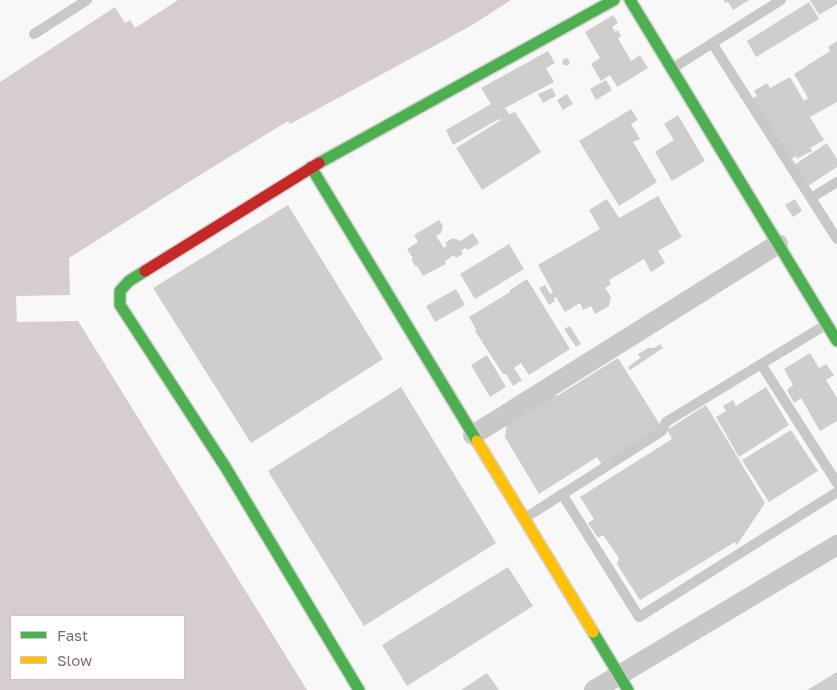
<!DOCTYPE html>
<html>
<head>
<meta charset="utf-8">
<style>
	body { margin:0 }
	#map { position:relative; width:837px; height:690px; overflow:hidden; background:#f8f8f8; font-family:"Golos Text",sans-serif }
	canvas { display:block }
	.legend { position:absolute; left:10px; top:615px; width:175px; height:65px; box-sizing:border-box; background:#fff; border:1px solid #cec5c4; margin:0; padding:6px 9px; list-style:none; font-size:15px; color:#856f6b }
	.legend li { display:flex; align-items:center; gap:10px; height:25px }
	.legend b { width:25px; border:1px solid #cec5c4 }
</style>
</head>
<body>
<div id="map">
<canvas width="837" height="690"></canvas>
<ul class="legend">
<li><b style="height:6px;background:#4caf50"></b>Fast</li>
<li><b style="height:6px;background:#ffc107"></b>Slow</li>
</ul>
</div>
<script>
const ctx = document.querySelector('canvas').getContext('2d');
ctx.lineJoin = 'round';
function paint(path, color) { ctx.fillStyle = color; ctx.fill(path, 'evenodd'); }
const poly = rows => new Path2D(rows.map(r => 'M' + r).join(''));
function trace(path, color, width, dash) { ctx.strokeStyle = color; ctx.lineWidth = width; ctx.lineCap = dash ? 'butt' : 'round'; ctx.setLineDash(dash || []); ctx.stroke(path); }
const water = poly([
	[178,0,511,0,474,24,434,46,290,124,288,121,195,178,69,258,70,295,16,296,17,322,78,321,307,690,0,690,0,82,115,7,125,23,130,20,135,28],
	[11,616,184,616,184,679,11,679]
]);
const building = poly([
	[724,0,749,0,733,10,728,2,725,3],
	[810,0,837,0,837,4,819,15],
	[809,2,819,19,756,57,747,41],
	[613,15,618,23,612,27,615,32,618,30,621,36,618,38,631,61,640,55,648,68,617,87,610,75,601,81,591,64,600,58,585,32],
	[837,41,837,102,810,117,824,140,810,148,812,151,797,159,796,156,790,160,753,98,757,96,754,91,767,83,770,88,790,77,804,101,808,98,794,74,830,51,828,47],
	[548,51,555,63,546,68,554,82,505,108,509,114,515,112,541,152,482,190,456,148,501,120,499,119,453,145,446,130,491,104,481,88],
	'562.5 62a3.5 3.5 0 1 1 7 0a3.5 3.5 0 1 1-7 0Z',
	[606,80,612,90,596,100,590,89],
	[552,88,556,96,543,103,538,94],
	[567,94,573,104,563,110,557,100],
	[631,109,638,120,631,124,640,139,633,142,657,182,619,206,579,141],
	[678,115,705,161,672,181,655,152,674,140,664,124],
	[827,143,837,159,837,167,808,186,794,165],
	[658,196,682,237,658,251,665,263,651,272,644,259,609,280,611,284,605,288,611,297,609,306,595,314,591,306,583,310,580,303,565,312,556,297,554,298,555,301,549,305,539,288,545,285,550,294,553,292,538,265,600,229,589,210,607,199,619,218],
	[795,199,802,211,793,217,785,205],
	[288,205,383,359,251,443,153,288],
	[439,220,443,226,441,233,436,236,444,248,447,246,445,243,453,238,460,241,473,233,479,243,468,250,466,248,461,251,463,254,456,258,454,255,445,261,446,264,423,276,417,266,415,266,411,259,413,258,407,249,418,242,414,235],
	[509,244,524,269,475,299,460,274],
	[527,279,570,349,529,375,521,363,514,368,522,380,513,386,506,374,503,374,475,331,476,329,469,317,510,292,510,290],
	[456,289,465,305,435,322,426,306],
	[570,326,581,344,576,347,564,329],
	[660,344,663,348,630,370,628,367,640,358,638,354,648,348,654,348],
	[810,353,819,368,826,364,834,375,826,380,837,398,837,421,820,431,801,398,794,403,787,390,793,385,784,369],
	[487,355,506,387,490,397,471,365],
	[618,358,662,428,602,465,597,457,539,494,505,437,507,423,555,393,557,396],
	[401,387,496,543,364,626,268,471],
	[766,387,789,425,739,457,716,417,726,411,723,406,733,400,736,406],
	[706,405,765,503,737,545,735,542,640,600,617,564,619,558,603,535,598,538,588,523,594,519,580,497,672,439,667,430],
	[791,430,818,471,769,502,742,460],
	[508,567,533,606,407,686,382,645],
	[837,672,837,690,807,690],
	[487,673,499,690,461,690]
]);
const lane = poly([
	[34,34,87,0],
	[712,43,837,239],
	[673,68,781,0],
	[811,198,837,182],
	[761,364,837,483],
	[562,494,639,617,837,492],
	[525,518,662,431,666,422,827,324]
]);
const street = poly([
	[473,435,778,244],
	[594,690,837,545]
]);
const fast = poly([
	[630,0,837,341],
	[319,163,614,0],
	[311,167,477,441],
	[145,271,129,281,120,291,120,305,226,468,359,690],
	[593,632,628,690]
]);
const slow = poly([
	[477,441,593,632]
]);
const jam = poly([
	[145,271,319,163]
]);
paint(water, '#d6cdce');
paint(building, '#d0cecd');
trace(fast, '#d5d3d3', 14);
trace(slow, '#d5d3d3', 14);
trace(jam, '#d5d3d3', 14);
trace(lane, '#c9c8c8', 10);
trace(street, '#c9c8c8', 20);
trace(fast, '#4caf50', 11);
trace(slow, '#ffc107', 11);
trace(jam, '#c62828', 11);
</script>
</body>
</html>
